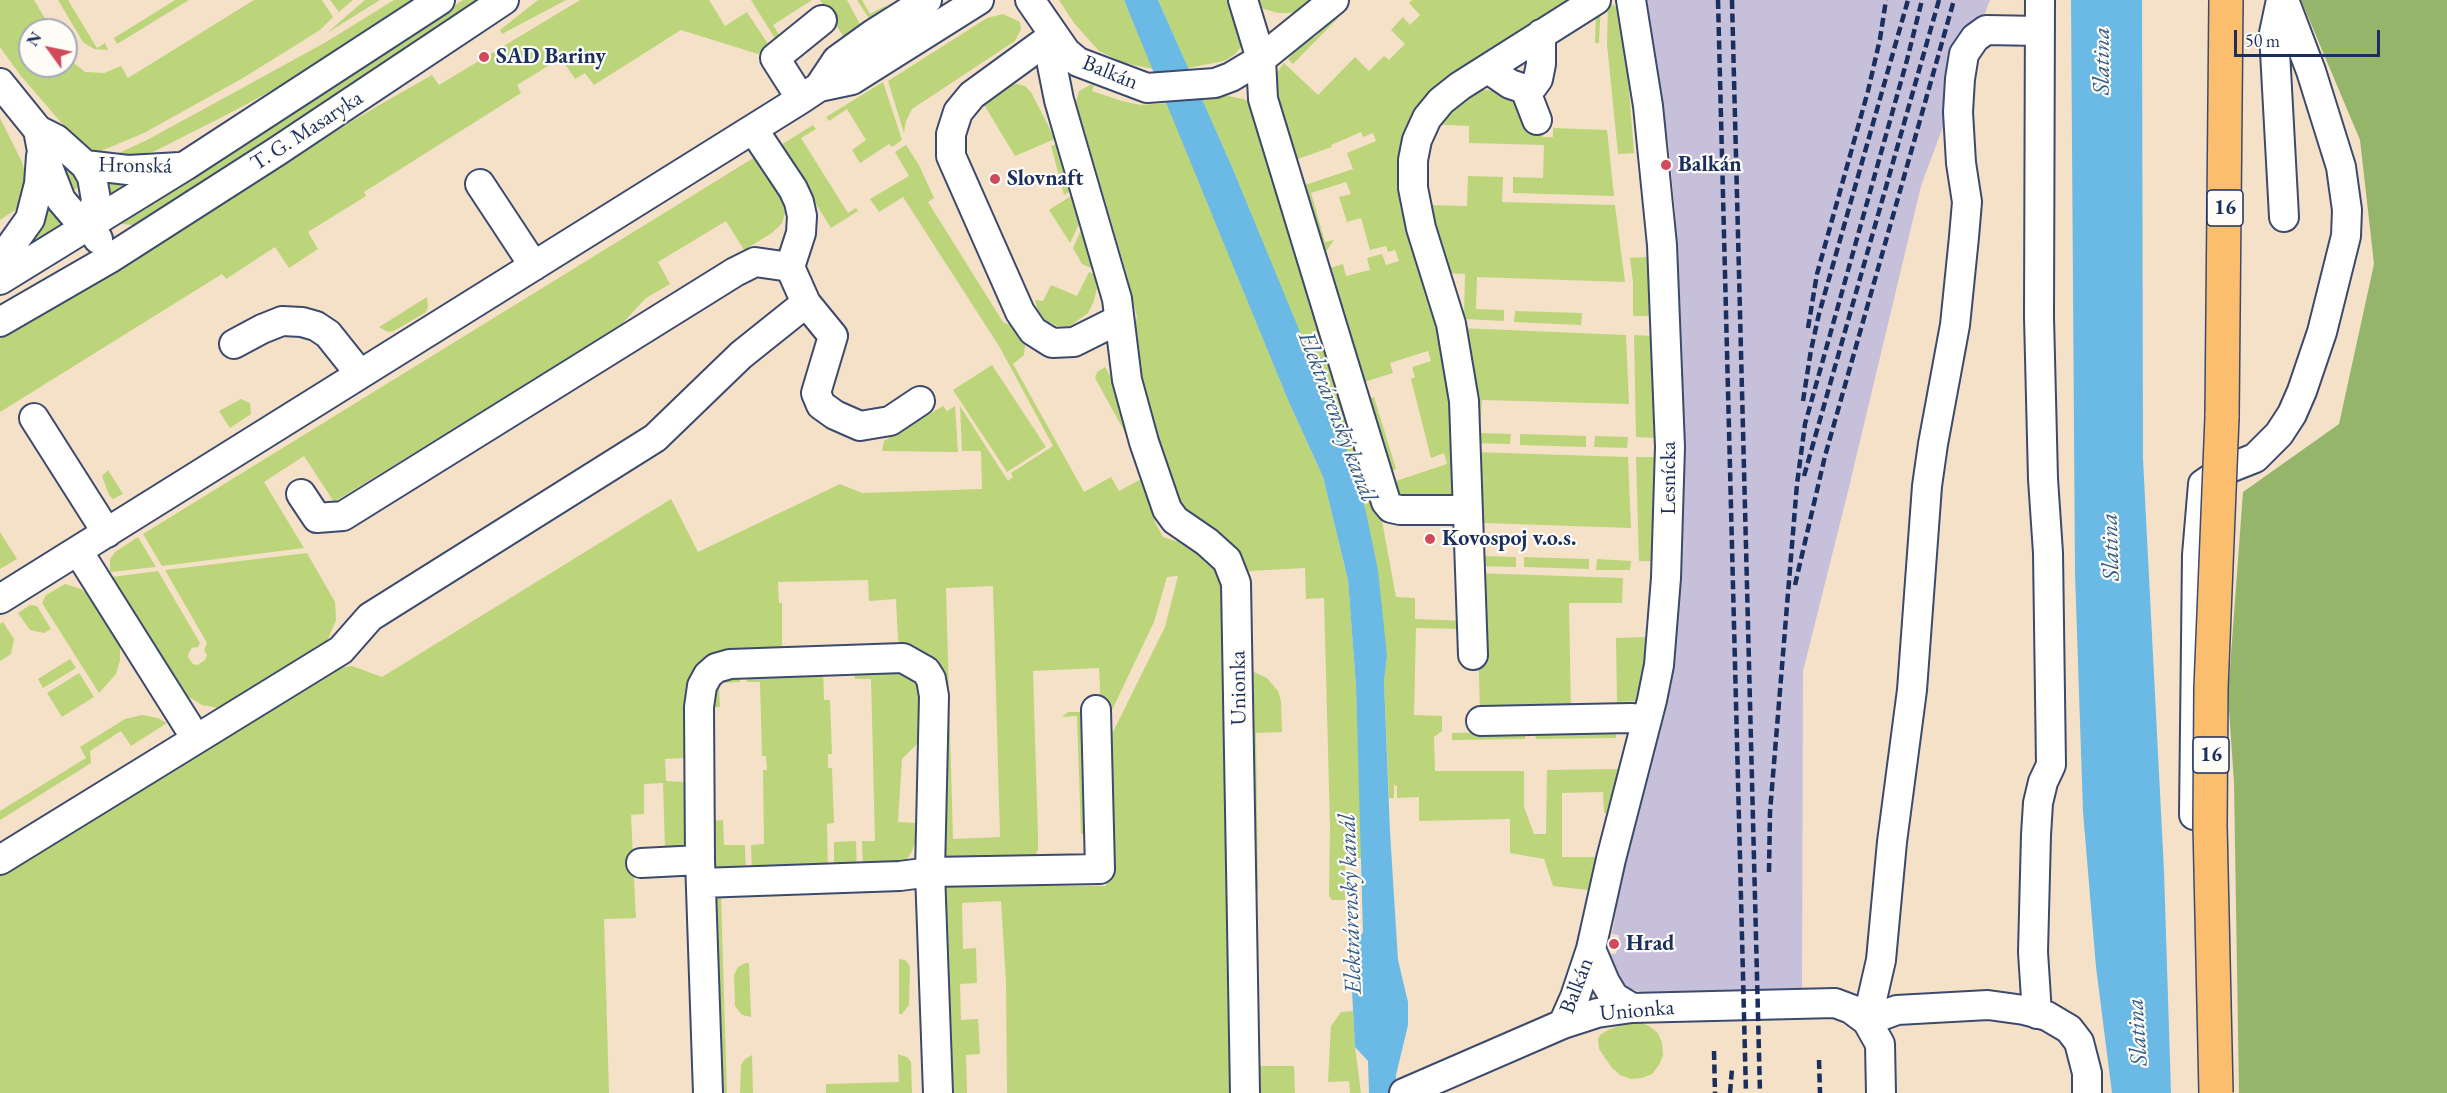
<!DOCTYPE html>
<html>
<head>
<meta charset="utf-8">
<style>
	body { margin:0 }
	#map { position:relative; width:2447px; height:1093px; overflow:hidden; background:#f5e1c8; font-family:"EB Garamond",serif }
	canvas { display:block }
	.north { position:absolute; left:18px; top:18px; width:60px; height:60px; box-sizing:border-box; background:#fdfcf7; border:2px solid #a3aaba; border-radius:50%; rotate:303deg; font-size:16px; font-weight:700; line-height:24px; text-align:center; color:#1b2f5e }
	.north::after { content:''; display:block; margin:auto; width:21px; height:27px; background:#d1495b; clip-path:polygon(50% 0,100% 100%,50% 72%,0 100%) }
	.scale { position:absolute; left:2234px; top:30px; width:146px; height:27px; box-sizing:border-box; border:3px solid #1b2f5e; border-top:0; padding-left:8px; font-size:18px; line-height:21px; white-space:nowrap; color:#1b2f5e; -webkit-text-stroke:4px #fdfcf7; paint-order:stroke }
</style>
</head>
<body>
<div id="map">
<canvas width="2447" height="1093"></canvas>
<div class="north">N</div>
<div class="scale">50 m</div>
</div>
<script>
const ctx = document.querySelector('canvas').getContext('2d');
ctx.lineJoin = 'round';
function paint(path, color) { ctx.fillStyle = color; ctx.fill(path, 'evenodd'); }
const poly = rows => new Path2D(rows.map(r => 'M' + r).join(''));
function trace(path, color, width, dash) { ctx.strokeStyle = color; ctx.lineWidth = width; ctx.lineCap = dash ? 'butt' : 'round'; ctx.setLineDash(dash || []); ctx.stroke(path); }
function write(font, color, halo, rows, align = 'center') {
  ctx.font = font + ' "EB Garamond",serif'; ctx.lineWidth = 4.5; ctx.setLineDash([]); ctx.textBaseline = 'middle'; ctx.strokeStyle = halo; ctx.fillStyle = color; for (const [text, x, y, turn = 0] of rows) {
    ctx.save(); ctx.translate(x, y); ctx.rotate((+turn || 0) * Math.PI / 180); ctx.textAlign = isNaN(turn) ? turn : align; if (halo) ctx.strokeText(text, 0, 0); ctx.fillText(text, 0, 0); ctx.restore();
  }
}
const industrial = poly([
	[1643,0,1990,0,1921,186,1849,487,1803,671,1802,991,1646,993,1631,989,1622,982,1611,961,1610,954,1616,954,1619,935,1612,934,1627,844,1680,566,1683,520,1679,312,1675,210,1668,140,1664,139]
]);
const green = poly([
	[0,0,34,0,52,30,30,30,30,66,66,66,66,52,74,63,85,72,104,73,121,66,128,78,254,0,322,0,333,17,320,30,243,78,144,133,96,153,65,127,21,76,0,47],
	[58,0,68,0,97,48,105,43,108,50,94,49,83,42],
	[175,0,189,0,117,44,114,38],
	[330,0,353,0,339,12],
	[365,0,380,0,327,33,344,18],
	[394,0,414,0,304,73,232,112,155,151,142,155,108,158,147,140,246,86,326,42],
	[463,0,481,0,149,219,134,225,121,224,123,220,249,143],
	[538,0,566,0,502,34,500,30],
	[580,0,709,0,725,26,747,12,772,50,758,54,681,30,594,85,585,73,575,79,561,58,517,85,521,93,364,192,366,196,308,232,318,249,289,268,275,247,226,279,222,274,0,412,0,339,131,262,314,144,381,104,432,75,439,85],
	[751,0,812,0,773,25,781,38,779,45],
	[820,0,847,0,862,28,845,39],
	[857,0,862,0,870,14,885,6,886,12,870,20],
	[1059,0,1124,0,1153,69,1124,63,1099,51,1074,23],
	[1158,0,1236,0,1244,44,1234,55,1224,61,1188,68],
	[1254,0,1314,0,1298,12,1288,13,1278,13,1264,9],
	[1412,0,1581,0,1411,127,1452,357,1457,498,1396,503,1390,483,1447,464,1444,453,1431,458,1411,379,1415,377,1412,367,1431,361,1428,351,1390,363,1393,373,1361,383,1327,269,1343,264,1346,276,1370,270,1367,258,1382,254,1386,265,1399,261,1395,250,1388,252,1386,246,1370,250,1361,218,1347,222,1339,197,1351,194,1346,182,1311,193,1325,242,1334,240,1323,256,1302,186,1353,169,1347,153,1376,141,1373,133,1363,137,1361,132,1331,145,1332,147,1289,162,1272,79,1284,63,1318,95,1355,57,1369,71,1384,56,1389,60,1405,44,1391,30,1403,17,1410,25,1420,15,1409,3],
	[1608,1,1617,8,1628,77,1634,153,1618,154,1607,44],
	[1601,2,1599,43,1595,43,1596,7],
	[1003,14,1020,22,1021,29,1015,41,912,109,906,121,904,133,888,81,987,18],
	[1336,15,1338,18,1293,64,1288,59,1310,35,1314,38],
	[883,82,902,140,892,147,889,144,860,163,852,150,866,140,847,109,829,121,826,117],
	[1017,84,1025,86,1031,92,1055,139,1015,156,983,103,1003,88],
	[1090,85,1094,85,1092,91,1122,101,1141,105,1167,103,1288,400,1323,477,1348,580,1356,686,1362,858,1345,859,1345,900,1332,900,1329,896,1330,827,1324,598,1306,599,1305,568,1249,571,1249,602,1246,581,1180,507,1156,450,1132,335,1137,317,1126,272,1076,102,1079,91],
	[1466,88,1514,93,1543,137,1553,137,1553,128,1607,130,1614,196,1513,193,1513,177,1543,178,1544,145,1469,143,1469,126,1428,124],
	[1200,96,1228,96,1244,99,1255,105,1380,510,1396,597,1415,598,1415,619,1467,621,1467,629,1416,628,1414,715,1442,716,1442,731,1434,737,1435,771,1524,771,1524,807,1534,834,1546,834,1547,770,1620,769,1606,813,1604,813,1603,792,1562,793,1562,857,1596,857,1588,890,1553,886,1544,859,1510,853,1510,819,1419,821,1419,797,1397,798,1397,786,1394,785,1394,798,1389,798,1384,681,1387,656,1352,462,1232,167],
	[0,118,22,162,26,176,24,204,0,220],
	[813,125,816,129,801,138,848,213,856,208,858,211,831,228,783,152,781,145],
	[48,140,83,185,69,193],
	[1060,143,1074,189,1064,195,1051,146],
	[906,145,919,165,934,198,928,202,1003,322,1014,327,1025,346,1024,355,1013,364,1084,492,1111,477,1119,491,1143,478,1150,487,1155,522,1163,537,1188,545,1224,573,1234,1093,1007,1093,1006,983,1001,901,962,903,963,949,976,948,977,983,960,984,961,1020,978,1019,980,1054,966,1055,967,1093,943,1093,939,885,1019,877,1040,886,1106,886,1104,757,1108,742,1165,627,1178,576,1167,577,1154,622,1102,731,1099,668,1033,671,1038,836,1038,850,1032,860,941,862,939,698,898,640,896,599,869,601,868,580,778,582,779,603,782,603,782,656,726,659,685,758,665,759,666,781,687,782,688,847,665,848,663,783,644,784,644,814,631,815,636,918,604,919,609,1093,0,1093,0,875,325,674,338,668,352,666,382,677,671,499,698,552,840,484,862,493,982,489,981,451,962,451,960,406,1008,481,1013,477,1011,473,1053,446,999,346,903,197,879,212,870,199,909,176,895,152],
	[993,586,1000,837,953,839,946,588],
	[755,157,783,199,786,210,782,223,772,233,744,250,726,221,658,262,670,284,646,298,619,327,334,502,304,456,264,482,304,548,162,566,143,534],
	[1468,176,1503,177,1502,202,1615,205,1625,282,1477,277,1476,309,1504,310,1504,321,1464,319,1465,274,1444,273,1428,205,1467,206],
	[140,177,110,199,102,178],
	[1071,196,1079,224,1070,243,1049,210],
	[52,208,64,225,25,250,44,210],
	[1081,230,1093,269,1082,264,1073,248],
	[1648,257,1654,316,1633,316,1633,283,1630,258],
	[1089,272,1094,274,1097,288,1094,301,1088,313,1070,326,1057,326,1045,320,1038,311,1035,300,1043,301,1051,285,1077,296],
	[427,297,428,307,426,312,394,331,388,332,379,327],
	[1515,311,1582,313,1581,325,1514,322],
	[1460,328,1626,335,1629,404,1482,400,1480,433,1511,434,1510,444,1473,443],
	[1634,335,1653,336,1655,438,1636,437],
	[992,365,1046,447,1007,472,953,390],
	[1105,367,1111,377,1134,449,1095,378,1097,372],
	[1374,397,1396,469,1387,472,1366,399],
	[241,399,250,403,251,414,230,428,219,411],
	[943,406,947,411,955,406,958,452,882,451,884,441],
	[1520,434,1586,436,1586,447,1520,445],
	[1595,436,1628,437,1627,448,1594,447],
	[1473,452,1628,457,1631,528,1484,523,1483,556,1516,557,1516,567,1479,566],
	[1636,457,1654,457,1655,515,1652,561,1639,561],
	[108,470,123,494,113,499,109,495,102,476],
	[0,532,17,559,0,569],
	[138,537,156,567,110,572,110,559,115,552],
	[307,553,335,602,336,620,328,639,319,649,227,706,219,708,202,705,181,692,111,577,158,571,200,643,198,647,192,648,189,652,188,657,193,664,198,665,205,660,207,655,204,650,207,643,165,570],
	[1524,557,1589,559,1589,569,1524,567],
	[1597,559,1631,561,1630,570,1596,570],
	[1476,573,1623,578,1622,603,1569,603,1571,711,1480,712],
	[65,584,81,589,91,597,120,646,120,660,116,674,99,693,42,603,46,595],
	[30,605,37,606,51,629,44,633,30,630,18,613],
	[3,622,14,639,11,654,0,661,0,624],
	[1647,637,1638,701,1617,702,1616,638],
	[70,659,76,668,43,688,38,679],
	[854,666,917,671,928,733,902,759,898,822,915,823,915,843,912,851,906,861,863,871,862,841,875,841,871,679,855,679],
	[823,668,824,700,830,700,832,754,828,754,828,768,832,768,834,823,827,824,828,872,752,874,751,845,764,844,763,770,767,770,766,756,762,756,760,682,747,682,746,669],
	[740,669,740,682,719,683,720,707,704,708,707,686],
	[1252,671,1267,678,1278,691,1281,701,1282,732,1256,733,1258,892,1255,893,1259,1066,1294,1066,1295,1093,1255,1093],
	[79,673,94,697,62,717,47,693],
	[1068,712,1082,712,1086,834,1081,834,1077,716,1062,717],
	[142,715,158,718,167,723,131,746,121,731,90,751,91,763,0,820,0,811,86,758,80,747,125,719],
	[1525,732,1525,739,1452,740,1452,733],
	[1616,733,1616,738,1536,739,1535,734],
	[723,820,724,845,745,845,746,874,712,869,706,821],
	[856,841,857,871,834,872,834,842],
	[913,881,919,889,721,897,727,1093,717,1093,712,937,716,890],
	[899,959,905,960,910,966,909,1005,902,1014,899,1014],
	[745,963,749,963,751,1017,742,1015,735,1006,734,975,738,967],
	[1353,1011,1355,1047,1361,1093,1350,1093,1349,1081,1328,1082,1331,1026,1341,1012],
	[1639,1022,1649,1026,1658,1033,1662,1043,1663,1055,1659,1065,1652,1074,1642,1078,1631,1079,1620,1075,1612,1068,1599,1049,1598,1039,1600,1035,1608,1030,1627,1023],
	[898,1054,907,1057,911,1062,912,1093,826,1093,826,1084,899,1082],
	[752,1055,753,1093,740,1093,741,1065,745,1059]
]);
const forest = poly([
	[2301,0,2447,0,2447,1093,2239,1093,2234,783,2228,695,2243,492,2339,424,2374,264,2360,140]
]);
const water = poly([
	[1124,0,1158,0,1232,167,1307,349,1352,462,1366,512,1378,570,1387,656,1384,681,1390,832,1398,960,1408,1002,1408,1025,1396,1075,1396,1093,1369,1093,1368,1061,1355,1047,1350,953,1363,932,1356,686,1348,580,1323,477,1288,400],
	[2071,0,2142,0,2143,459,2164,871,2171,1093,2112,1093,2096,967,2083,812,2075,573]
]);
const minor = poly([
	[1030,0,1066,52,1078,62,1147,88,1215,83,1231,77,1261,59,1334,0],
	[1243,0,1261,59,1263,99,1386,502,1391,508,1400,510,1467,510],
	[2281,0,2274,33,2284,217],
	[1053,36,1052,65,1059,100,1117,299,1127,380,1144,442,1167,509,1175,520,1207,542,1227,560,1236,583,1245,1093],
	[1053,36,972,95,958,112,951,134,951,156,1020,312,1033,331,1052,343,1074,342,1118,320],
	[1488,69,1510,84,1525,89,1533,86,1538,79,1541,64,1541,34],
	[0,83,38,130,56,139,85,165,92,177,96,200,90,226],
	[819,87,852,80,979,0],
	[1525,89,1537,120],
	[801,99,775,58,822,20],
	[38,130,42,151,61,200,73,214,90,226,98,239],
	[85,165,128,170,180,167],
	[480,184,534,266],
	[0,261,30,219,39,184,41,156],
	[0,280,185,166,440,0],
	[806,303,833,336,816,393,821,405,835,415,860,426,890,421,920,401],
	[0,322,109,259,276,152,504,0],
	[234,344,262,329,282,321,302,322,316,326,328,334,360,374],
	[34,418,107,533],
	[301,494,317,518,343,516,735,272,755,262,790,267],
	[78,551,195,737],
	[0,599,801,99,819,87,837,60,873,34,927,0],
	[1473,655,1464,401,1451,324,1421,228,1413,188,1413,160,1417,140,1427,118,1441,101,1460,86,1596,0],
	[1481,721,1631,718,1647,720],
	[2194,815,2197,555,2203,484,2222,471,2255,458,2279,434,2292,414,2302,391,2322,332,2346,236,2347,210,2341,167,2311,71,2284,0],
	[0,860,341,650,370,617,655,438,741,355,806,303,790,267,801,233,802,216,799,202,793,189,753,129],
	[641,863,700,860],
	[701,883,900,876,930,872,934,696,931,679,926,671,903,658,730,664,716,668,708,675,702,686,699,707,700,860,708,1093],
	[1591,949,1605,982,1614,997,1632,1008],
	[2037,1014,2033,952,2036,835,2038,803,2043,782,2051,765,2048,553,2043,479,2039,317,2040,0],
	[1867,1021,1881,960,1892,842,1912,690,1927,486,1933,444,1955,325,1964,237,1967,202,1961,163,1958,112,1960,79,1964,54,1975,38,1986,30,2040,31],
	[1867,1021,1897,1010,1988,1005,2024,1010,2047,1016,2069,1029,2079,1042,2087,1073,2087,1093],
	[1563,1024,1575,997,1591,949,1611,859,1652,700,1659,665,1666,578,1670,447,1662,245,1648,106,1631,0],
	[938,1093,930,872,1100,869,1096,710],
	[1404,1093,1563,1024,1597,1013,1632,1008,1835,1003,1851,1009,1867,1021,1880,1044,1881,1093]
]);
const major = poly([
	[2222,417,2226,0]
]);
const rail = poly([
	[1718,0,1746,1093],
	[1732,0,1760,1093],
	[1808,328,1817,274,1868,91,1880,39,1886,0],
	[1803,401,1811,350,1819,314,1908,0],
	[1804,476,1939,0],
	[1795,585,1825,456,1954,0],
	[1769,872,1770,812,1797,484,1805,424,1907,60,1922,0],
	[1714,1051,1715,1093],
	[1819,1060,1820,1093],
	[1730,1093,1732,1069]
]);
const majorBridge = poly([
	[2216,1093,2210,825,2211,688,2222,417]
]);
const markers = [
	[484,57,6,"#d1495b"],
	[1666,165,6,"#d1495b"],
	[995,179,6,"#d1495b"],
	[1430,539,6,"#d1495b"],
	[1614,944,6,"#d1495b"]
];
const shields = [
	[2225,208,36],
	[2211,755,36]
];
const shieldNames = [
	["16",2225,208],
	["16",2211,755]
];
const poiNames = [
	["SAD Bariny",496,57],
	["Balkán",1678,165],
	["Slovnaft",1007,179],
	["Kovospoj v.o.s.",1442,539],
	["Hrad",1626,944]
];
const streetNames = [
	["Balkán",1110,73,22],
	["T. G. Masaryka",307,131,-33],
	["Hronská",135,166,1],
	["Lesnícka",1669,478,-90],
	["Unionka",1239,688,-91],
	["Balkán",1577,986,-69],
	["Unionka",1637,1011,-5]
];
const waterNames = [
	["Slatina",2102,61,-90],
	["Elektrárenský kanál",1337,417,69],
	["Slatina",2111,547,-92],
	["Elektrárenský kanál",1351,904,-92],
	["Slatina",2138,1032,-94]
];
paint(industrial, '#c6c0da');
paint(green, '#bcd57a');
paint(forest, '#95b66a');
paint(water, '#6bbae5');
trace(minor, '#3c4a6e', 32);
trace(major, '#3c4a6e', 36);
trace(minor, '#fff', 28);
trace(major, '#fbbe6e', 33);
trace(rail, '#1b2f5e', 4.5, [9, 4.5]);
trace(majorBridge, '#3c4a6e', 36, []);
trace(majorBridge, '#fbbe6e', 33);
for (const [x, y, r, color] of markers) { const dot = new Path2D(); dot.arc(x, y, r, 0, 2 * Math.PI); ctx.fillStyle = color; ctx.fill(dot); trace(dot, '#fdfcf7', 2); }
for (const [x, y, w] of shields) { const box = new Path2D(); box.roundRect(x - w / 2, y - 18, w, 36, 4.5); ctx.fillStyle = '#fdfcf7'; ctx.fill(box); trace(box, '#1b2f5e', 1.5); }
write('bold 21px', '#1b2f5e', null, shieldNames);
write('bold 22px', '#1b2f5e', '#fdfcf7', poiNames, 'left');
write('22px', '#1b2f5e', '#fdfcf7', streetNames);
write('italic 24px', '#335986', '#fdfcf7', waterNames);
</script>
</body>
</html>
